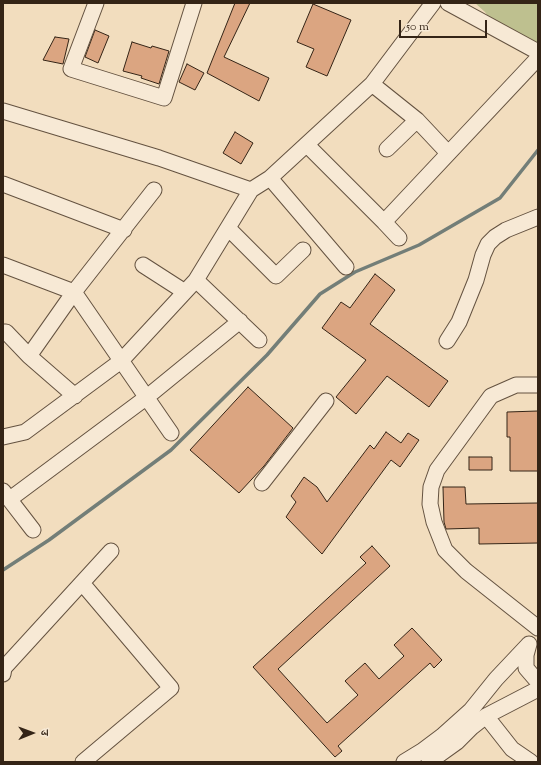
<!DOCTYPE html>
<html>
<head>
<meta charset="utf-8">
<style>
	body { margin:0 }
	#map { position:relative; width:541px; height:765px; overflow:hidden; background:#f2ddbe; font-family:"Sorts Mill Goudy","Noto Serif Devanagari",serif }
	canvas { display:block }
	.frame { position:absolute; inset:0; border:4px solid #342416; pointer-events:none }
	.north { position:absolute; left:12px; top:713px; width:40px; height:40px; -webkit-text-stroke:3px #f7e9d5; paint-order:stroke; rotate:89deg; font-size:11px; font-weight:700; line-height:16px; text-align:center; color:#342416 }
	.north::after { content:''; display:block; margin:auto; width:14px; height:18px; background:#342416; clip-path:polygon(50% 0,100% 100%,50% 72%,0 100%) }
	.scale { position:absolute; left:399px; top:20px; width:88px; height:18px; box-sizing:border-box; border:2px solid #342416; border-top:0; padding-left:5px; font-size:12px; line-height:14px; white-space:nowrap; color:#342416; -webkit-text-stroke:3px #f7e9d5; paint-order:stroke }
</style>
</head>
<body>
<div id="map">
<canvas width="541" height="765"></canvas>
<div class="frame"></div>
<div class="north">उ</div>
<div class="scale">50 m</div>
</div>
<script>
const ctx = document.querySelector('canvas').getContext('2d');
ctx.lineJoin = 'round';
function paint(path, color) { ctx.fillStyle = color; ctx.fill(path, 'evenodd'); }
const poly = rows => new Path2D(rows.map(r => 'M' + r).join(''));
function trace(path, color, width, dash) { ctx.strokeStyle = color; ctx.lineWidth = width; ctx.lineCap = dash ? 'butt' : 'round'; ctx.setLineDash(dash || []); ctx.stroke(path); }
const green = poly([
	[475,3,538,3,538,61,508,45,485,12]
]);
const stream = poly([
	[3,570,49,540,171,450,267,355,320,294,355,272,419,245,500,198,538,150]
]);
const building = poly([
	[235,3,250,3,224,57,269,78,259,101,207,73,235,3],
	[313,4,351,20,327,76,306,67,314,49,297,42,313,4],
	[95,30,109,36,98,63,85,57,95,30],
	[55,37,69,39,63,64,43,60,55,37],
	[132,42,151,48,152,46,169,51,159,84,141,78,142,76,123,71,132,42],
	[187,64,204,73,195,90,179,82,187,64],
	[235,132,253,143,241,164,223,153,235,132],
	[375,274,395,290,370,324,448,381,429,407,387,376,356,414,336,397,366,360,322,328,341,302,350,308,375,274],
	[248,387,293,428,264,466,239,493,190,450,248,387],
	[538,411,538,471,510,471,510,437,507,437,507,412,538,411],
	[386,432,401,443,408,433,419,440,400,467,391,460,322,554,286,517,296,502,291,496,304,477,317,487,327,502,370,445,374,449,386,432],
	[469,457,492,457,492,470,469,470,469,457],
	[443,487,465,487,466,504,538,503,538,543,479,544,479,528,446,529,444,522,443,487],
	[372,546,390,566,278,669,327,723,358,695,345,681,365,663,379,679,404,656,394,645,412,628,442,660,434,668,430,663,338,746,342,751,335,757,253,667,366,563,360,557,372,546]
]);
const minor = poly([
	[96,3,71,69,164,98,194,3],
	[448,3,538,52],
	[372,84,417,120,448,153],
	[3,111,159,158,251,190],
	[307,145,384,222,399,238],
	[387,149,417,120],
	[270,178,346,267],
	[3,184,124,230],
	[384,222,538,58],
	[228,228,276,276,303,250],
	[3,265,74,292,171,433],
	[143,265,185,292],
	[196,280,259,340],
	[3,332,6,332,29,356,75,396],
	[447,341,459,322,476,280,483,255,488,244,495,237,506,230,538,217],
	[29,356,74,292,154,190],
	[538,385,516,385,491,396,437,470,431,487,430,504,434,522,445,550,466,571,538,628],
	[3,437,25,432,121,361,196,280,251,190,270,178,372,84,433,3],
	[262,483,326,401],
	[3,491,33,530],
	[10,499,147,397,240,321],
	[82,583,171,688,83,762],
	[529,644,526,655,526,668,538,682],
	[3,674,4,668,111,551],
	[486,716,512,749,531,762],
	[404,762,422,751,442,736,471,710,496,679,529,644],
	[429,762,457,742,472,727,486,716,538,689]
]);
paint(green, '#bec08f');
trace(stream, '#737e78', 3.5);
paint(building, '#dba581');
trace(building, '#342416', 1);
trace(minor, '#645240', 17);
trace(minor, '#f7e9d5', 15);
</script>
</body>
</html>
